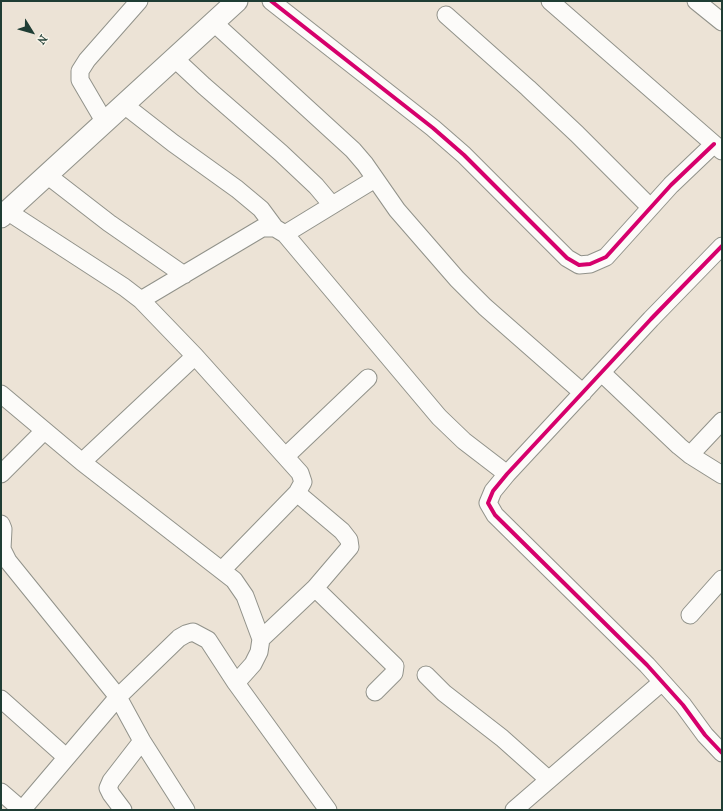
<!DOCTYPE html>
<html>
<head>
<meta charset="utf-8">
<style>
	body { margin:0 }
	#map { position:relative; width:723px; height:811px; overflow:hidden; background:#ece3d6; font-family:"IM FELL French Canon",serif }
	canvas { display:block }
	.frame { position:absolute; inset:0; border:2px solid #1f3d34; pointer-events:none }
	.north { position:absolute; left:12px; top:12px; width:40px; height:40px; -webkit-text-stroke:3px #f7f3e8; paint-order:stroke; rotate:127deg; font-size:11px; font-weight:700; line-height:16px; text-align:center; color:#1f3d34 }
	.north::after { content:''; display:block; margin:auto; width:14px; height:18px; background:#1f3d34; clip-path:polygon(50% 0,100% 100%,50% 72%,0 100%) }
</style>
</head>
<body>
<div id="map">
<canvas width="723" height="811"></canvas>
<div class="frame"></div>
<div class="north">N</div>
</div>
<script>
const ctx = document.querySelector('canvas').getContext('2d');
ctx.lineJoin = 'round';
const poly = rows => new Path2D(rows.map(r => 'M' + r).join(''));
function trace(path, color, width, dash) { ctx.strokeStyle = color; ctx.lineWidth = width; ctx.lineCap = dash ? 'butt' : 'round'; ctx.setLineDash(dash || []); ctx.stroke(path); }
const minor = poly([
	[271,1,433,128,464,155,567,258,579,265,590,264,606,257,671,185,714,144],
	[550,1,722,151],
	[696,1,722,22],
	[446,15,528,88,577,134,650,207],
	[213,22,353,150,365,164,397,210,457,279,485,307,583,393],
	[174,58,204,86,281,153,316,186,332,205],
	[123,104,173,143,237,189,261,209,275,228],
	[104,121,80,80,80,71,87,60,139,1],
	[47,175,109,223,184,275],
	[7,211,124,287,141,300,195,356,300,473,303,482,297,493,222,570],
	[285,234,375,179],
	[722,246,651,319,507,474,493,491,488,503,495,515,647,665,683,705,705,735,722,753],
	[141,300,262,228,275,228,285,234,439,417,464,441,507,474],
	[602,373,679,446,690,455,722,475],
	[1,394,82,462,234,580,245,596,261,639,259,652,253,664,236,683],
	[690,455,722,421],
	[286,456,368,378],
	[82,462,195,356],
	[1,474,44,431],
	[1,524,3,529,2,549,8,561,118,697,142,741,186,810],
	[315,588,395,666,394,673,375,692],
	[690,615,722,579],
	[261,639,315,588,350,547,349,540,342,531,297,493],
	[426,675,444,693,502,738,548,779],
	[1,699,66,757],
	[1,792,22,810],
	[22,810,118,697,179,638,186,634,193,632,208,640,236,683,328,810],
	[123,810,111,794,108,788,111,781,142,741],
	[514,810,662,682]
]);
const tertiary = poly([
	[1,217,237,1]
]);
const cycleway = poly([
	[271,1,433,128,464,155,567,258,579,265,590,264,606,257,671,185,714,144],
	[722,246,651,319,507,474,493,491,488,503,495,515,647,665,683,705,705,735,722,753]
]);
trace(minor, '#91928a', 19);
trace(tertiary, '#91928a', 23);
trace(minor, '#fcfbf9', 17);
trace(tertiary, '#fcfbf9', 21);
trace(cycleway, '#d6006c', 4);
</script>
</body>
</html>
